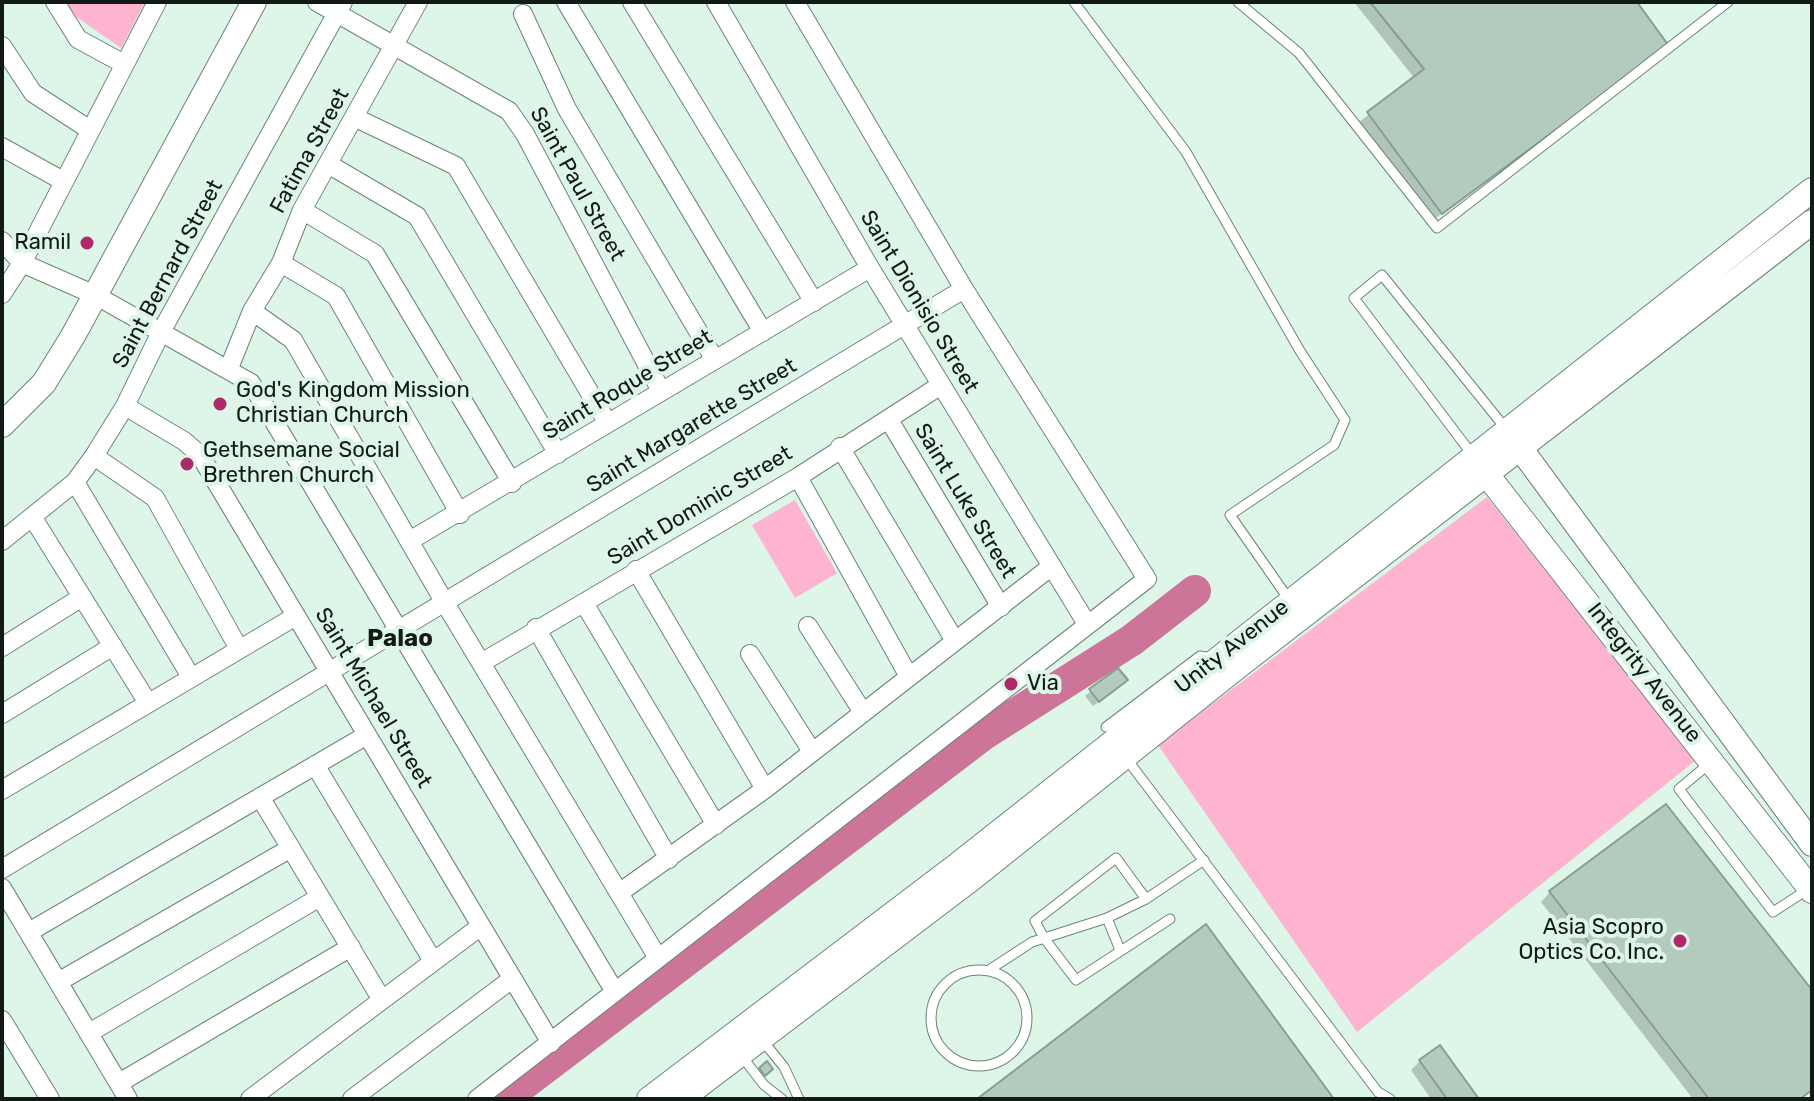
<!DOCTYPE html>
<html>
<head>
<meta charset="utf-8">
<style>
	body { margin:0 }
	#map { position:relative; width:1814px; height:1101px; overflow:hidden; background:#ddf6e7; font-family:Rubik,sans-serif }
	canvas { display:block }
	.frame { position:absolute; inset:0; border:4px solid #111a15; pointer-events:none }
</style>
</head>
<body>
<div id="map">
<canvas width="1814" height="1101"></canvas>
<div class="frame"></div>
</div>
<script>
const ctx = document.querySelector('canvas').getContext('2d');
ctx.lineJoin = 'round';
function paint(path, color) { ctx.fillStyle = color; ctx.fill(path, 'evenodd'); }
const poly = rows => new Path2D(rows.map(r => 'M' + r).join(''));
function trace(path, color, width, dash) { ctx.strokeStyle = color; ctx.lineWidth = width; ctx.lineCap = dash ? 'butt' : 'round'; ctx.setLineDash(dash || []); ctx.stroke(path); }
function write(font, color, halo, rows, align = 'center') {
  ctx.font = font + ' Rubik,sans-serif'; ctx.lineWidth = 8; ctx.setLineDash([]); ctx.textBaseline = 'middle'; ctx.strokeStyle = halo; ctx.fillStyle = color; for (const [text, x, y, turn = 0] of rows) {
    ctx.save(); ctx.translate(x, y); ctx.rotate((+turn || 0) * Math.PI / 180); ctx.textAlign = isNaN(turn) ? turn : align; if (halo) ctx.strokeText(text, 0, 0); ctx.fillText(text, 0, 0); ctx.restore();
  }
}
const green = poly([
	[66,2,145,2,121,48,75,16],
	[1487,497,1696,760,1357,1032,1158,745],
	[795,500,837,573,795,598,752,525]
]);
const shadow = poly([
	[1354,2,1634,2,1657,55,1432,221,1359,122,1415,79],
	[1119,686,1093,706,1085,696,1091,691],
	[1550,892,1812,993,1812,1090,1800,1099,1693,1099,1541,902],
	[1420,1061,1477,1099,1431,1099,1411,1070]
]);
const river = poly([
	[504,1099,984,734,1132,640,1195,591]
]);
const building = poly([
	[1370,2,1637,2,1669,46,1442,214,1367,112,1424,69,1370,2],
	[1118,668,1128,680,1099,702,1089,689,1118,668],
	[1666,804,1812,990,1812,1090,1800,1099,1709,1099,1549,891,1666,804],
	[1206,924,1334,1099,977,1099,1206,924],
	[1440,1045,1479,1099,1447,1099,1419,1060,1440,1045],
	[767,1061,773,1069,765,1076,759,1068,767,1061]
]);
const service = poly([
	[1074,2,1186,152,1300,351,1345,420,1334,445,1230,515,1290,601],
	[1238,2,1299,53,1437,228,1728,2],
	[1474,457,1354,298,1382,275,1506,429],
	[1106,727,1200,656,1213,658],
	[1126,758,1378,1092,1390,1099],
	[1710,763,1679,789,1773,912,1807,890],
	[1146,899,1116,858,1035,921,1044,938,1076,980,1170,919],
	[1107,918,1120,950],
	'931 1018a48 48 0 1 1 96 0a48 48 0 1 1-96 0Z',
	[989,970,1032,942,1107,918,1146,899,1204,860],
	[763,1041,784,1067,799,1099],
	[740,1054,764,1085,782,1099]
]);
const minor = poly([
	[55,2,78,39,124,64],
	[317,2,509,111,525,134,661,391],
	[566,2,763,332],
	[632,2,814,302],
	[716,2,870,268,1087,624],
	[523,14,567,109,715,360],
	[2,46,33,93,90,130],
	[356,118,456,166,607,422],
	[2,147,63,181],
	[328,164,417,216,558,454],
	[302,210,375,254,512,483],
	[2,241,22,263,95,295,251,383,615,992],
	[281,263,336,296,460,514],
	[2,294,22,263,157,2],
	[252,311,293,340,445,603,658,958],
	[229,368,252,311,281,263,302,210,418,2],
	[125,406,184,441,200,455,551,1043],
	[889,420,1001,607],
	[840,447,955,641],
	[94,456,155,498,239,649],
	[798,477,908,675],
	[75,482,191,677],
	[33,518,148,703],
	[411,540,870,268],
	[2,541,75,482,94,456,125,406,161,332,343,2],
	[636,570,765,789],
	[584,603,716,825],
	[808,626,862,711],
	[536,628,669,859],
	[2,647,82,597],
	[750,654,811,750],
	[481,663,798,477,941,385],
	[2,714,113,646],
	[315,765,433,961],
	[2,790,296,616],
	[260,797,382,1000],
	[2,869,964,289],
	[2,888,128,1099],
	[619,893,765,789,1052,566],
	[29,932,367,735],
	[58,982,291,848],
	[2,1020,50,1099],
	[89,1033,320,897],
	[119,1083,351,947],
	[250,1099,481,926],
	[352,1099,512,979],
	[477,1099,1147,579,964,289,795,2]
]);
const tertiary = poly([
	[2,425,44,383,73,336,254,2],
	[1512,437,1812,844],
	[1477,462,1812,891],
	[649,1099,956,866,1812,190],
	[681,1099,966,883,1242,663,1812,222]
]);
const markers = [
	[87,243,8,"#af286c"],
	[220,404,8,"#af286c"],
	[187,464,8,"#af286c"],
	[1011,684,8,"#af286c"],
	[1680,941,8,"#af286c"]
];
const streetNames = [
	["Fatima Street",310,151,-61],
	["Saint Paul Street",577,184,61],
	["Saint Bernard Street",168,274,-62],
	["Saint Dionisio Street",919,302,59],
	["Saint Roque Street",628,385,-31],
	["Saint Margarette Street",692,426,-31],
	["Saint Luke Street",965,501,59],
	["Saint Dominic Street",700,506,-31],
	["Unity Avenue",1232,647,-38],
	["Integrity Avenue",1644,673,52],
	["Saint Michael Street",373,698,59]
];
const poiNames = [
	["Ramil",71,243,"right"],
	["God's Kingdom Mission",236,391],
	["Christian Church",236,416],
	["Gethsemane Social",203,451],
	["Brethren Church",203,476],
	["Via",1027,684],
	["Asia Scopro",1664,928,"right"],
	["Optics Co. Inc.",1664,953,"right"]
];
const neighbourhoodNames = [
	["Palao",400,639]
];
paint(green, '#feb3d0');
paint(shadow, '#0003');
trace(river, '#cc7599', 32);
paint(building, '#b2cbbc');
trace(building, '#869e90', 2);
trace(service, '#6d8476', 11);
trace(minor, '#6d8476', 20);
trace(tertiary, '#6d8476', 26);
trace(service, '#fff', 9);
trace(minor, '#fff', 18);
trace(tertiary, '#fff', 24);
for (const [x, y, r, color] of markers) { const dot = new Path2D(); dot.arc(x, y, r, 0, 2 * Math.PI); ctx.fillStyle = color; ctx.fill(dot); trace(dot, '#ddf6e7', 3); }
write('22px', '#111a15', '#ddf6e7', streetNames);
write('22px', '#111a15', '#ddf6e7', poiNames, 'left');
write('bold 24px', '#111a15', '#ddf6e7', neighbourhoodNames);
</script>
</body>
</html>
